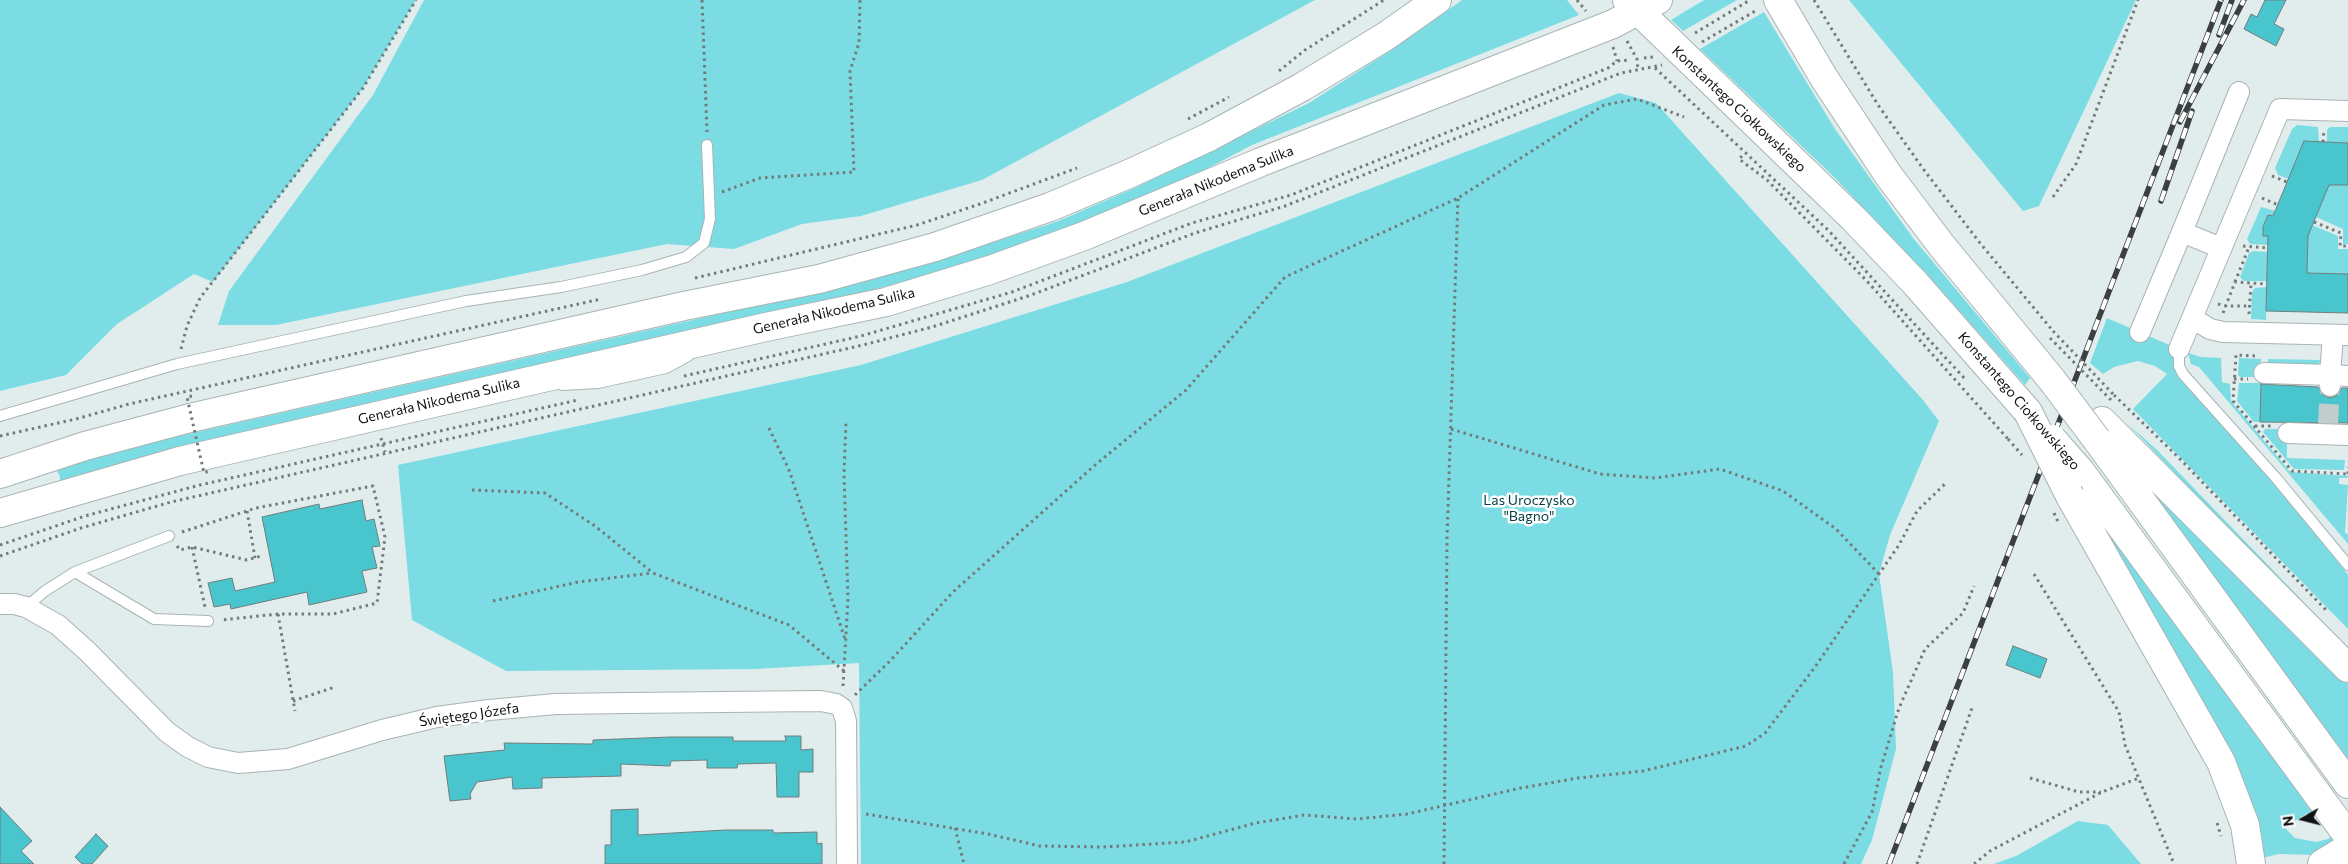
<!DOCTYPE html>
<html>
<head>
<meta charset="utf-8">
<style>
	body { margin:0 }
	#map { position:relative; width:2348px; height:864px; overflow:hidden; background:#e1eded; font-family:Commissioner,sans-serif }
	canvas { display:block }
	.north { position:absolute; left:2278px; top:794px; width:50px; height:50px; -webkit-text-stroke:4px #fff; paint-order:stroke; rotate:262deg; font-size:14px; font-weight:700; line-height:20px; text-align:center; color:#0f1213 }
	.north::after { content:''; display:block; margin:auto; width:18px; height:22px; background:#0f1213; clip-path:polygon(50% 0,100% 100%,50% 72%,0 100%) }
</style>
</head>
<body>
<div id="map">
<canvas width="2348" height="864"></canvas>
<div class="north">N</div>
</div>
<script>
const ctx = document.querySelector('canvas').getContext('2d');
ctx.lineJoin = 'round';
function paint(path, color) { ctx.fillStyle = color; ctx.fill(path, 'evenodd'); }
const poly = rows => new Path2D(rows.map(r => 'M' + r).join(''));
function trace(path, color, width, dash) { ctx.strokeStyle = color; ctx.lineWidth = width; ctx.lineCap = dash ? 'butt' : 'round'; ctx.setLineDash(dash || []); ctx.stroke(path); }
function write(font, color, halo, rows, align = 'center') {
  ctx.font = font + ' Commissioner,sans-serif'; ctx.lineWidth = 5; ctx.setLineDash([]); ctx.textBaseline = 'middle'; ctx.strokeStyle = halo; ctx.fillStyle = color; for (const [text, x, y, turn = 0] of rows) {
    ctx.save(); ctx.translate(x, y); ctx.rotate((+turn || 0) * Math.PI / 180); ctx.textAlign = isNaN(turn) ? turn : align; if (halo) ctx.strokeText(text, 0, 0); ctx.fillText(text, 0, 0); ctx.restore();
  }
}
const green = poly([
	[0,0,416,0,363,88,213,282,194,274,117,324,66,375,0,391],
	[424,0,1315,0,982,180,861,216,802,224,734,249,667,244,276,325,218,325,229,291,373,95],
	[1462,0,1567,0,1579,15,1252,145,1178,184,1003,253,940,272,823,303,60,482,60,477,56,468,175,437,821,291,938,260,1056,222,1137,187,1309,103,1393,49],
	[1704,0,1737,0,1683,31,1671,20],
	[1849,0,2136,0,2039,206,2023,211],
	[1764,12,1835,129,1913,238,2030,378,2025,385,1934,282,1833,176,1700,49],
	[1619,93,1656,103,1923,400,1939,421,1890,535,1879,574,1893,672,1896,749,1872,840,1861,864,861,864,859,663,756,669,506,671,412,620,398,465,861,365,1127,282],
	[2297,125,2318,127,2319,142,2289,179,2278,175,2275,168,2292,129],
	[2330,127,2348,127,2348,143,2327,142,2327,130],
	[2328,185,2348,185,2348,244,2343,244,2343,229,2316,217],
	[2261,207,2276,211,2273,216,2268,215,2263,227,2263,236,2268,236,2268,245,2250,244,2247,239],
	[2312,225,2338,236,2338,249,2348,249,2348,274,2307,273,2308,236],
	[2253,251,2268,252,2267,281,2244,281,2240,277,2249,253],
	[2267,287,2266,320,2251,319,2252,292,2255,288],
	[2107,318,2174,347,2174,360,2177,370,2323,542,2348,575,2348,629,2133,409,2167,374,2155,366,2138,361,2114,367,2103,374,2090,363],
	[2188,353,2201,357,2221,358,2222,382,2230,384,2231,401,2290,472,2348,476,2348,478,2339,478,2339,484,2348,485,2345,533,2348,534,2348,544,2199,367,2191,364],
	[2239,358,2261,359,2260,377,2240,377,2238,375],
	[2268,359,2320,360,2319,365,2268,365],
	[2239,383,2261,383,2260,422,2254,422,2237,401],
	[2128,424,2157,450,2348,648,2348,654],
	[2265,429,2284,429,2284,443,2287,444,2287,458,2345,460,2344,470,2294,469,2263,432],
	[2109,436,2348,683,2348,759,2163,508],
	[2083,494,2306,797,2303,800,2313,813,2310,815,2307,813,2285,828,2295,838,2316,842,2328,839,2348,824,2348,836,2314,855,2279,854,2262,858],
	[2078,821,2108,825,2141,864,1994,864,2016,856]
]);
const building = poly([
	[2265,0,2286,0,2274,24,2284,29,2276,46,2244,29,2251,14,2257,17,2265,0],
	[2304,141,2348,143,2348,185,2329,185,2308,236,2307,273,2348,274,2348,313,2266,311,2268,236,2263,236,2263,227,2268,215,2273,216,2304,141],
	[2261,384,2318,387,2324,396,2330,398,2336,396,2342,388,2348,388,2348,423,2260,422,2261,384],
	[362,500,366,521,374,519,380,546,372,547,377,568,362,571,367,592,309,605,307,592,231,609,230,604,214,607,208,583,232,578,235,591,275,582,262,517,319,504,320,509,362,500],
	[2013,646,2047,659,2040,678,2006,665,2013,646],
	[785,736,801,736,801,750,813,749,813,772,799,772,799,797,777,797,776,763,738,764,737,768,707,768,707,760,671,761,670,766,621,764,621,776,542,778,542,788,513,789,512,777,477,782,470,794,471,799,450,801,444,756,505,750,504,743,593,744,593,740,670,737,733,737,733,741,786,741,785,736],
	[0,807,32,841,21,851,34,864,0,864,0,807],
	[638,809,638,835,725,830,773,830,773,833,817,832,817,844,822,843,822,864,605,864,605,845,611,845,611,810,638,809],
	[96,834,108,846,92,864,82,864,75,857,96,834]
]);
const streetTunnel = poly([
	[2328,424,2330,386]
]);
const path = poly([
	[702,0,707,132],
	[1577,0,1586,11],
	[1814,0,1878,105,1924,170,1980,243,2053,331],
	[1695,33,1750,0],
	[1627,41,1637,59,1638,70],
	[1702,42,1757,10],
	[1613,47,1617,61],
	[1644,58,1653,57],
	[1655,68,1828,230,1966,380],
	[1279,71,1305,50,1384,0],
	[1188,119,1229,97],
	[2323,142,2324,130],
	[1742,156,1739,159,1767,180,1866,280,2008,439],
	[2272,176,2287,182],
	[722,192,760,178,854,172,850,71,859,43,860,0],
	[2053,197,2076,164,2138,0],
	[2262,198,2278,205],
	[2314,222,2341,233,2340,246,2348,246],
	[2243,246,2268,248],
	[695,278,917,225,980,204,1077,168],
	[2235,282,2249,247],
	[2218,304,2226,306,2249,306],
	[2223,313,2235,282,2266,284],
	[2249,314,2251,284],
	[181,349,187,326,200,298,363,88,416,0],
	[2255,356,2236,355,2233,401,2292,471,2348,474],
	[684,376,861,336,1012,292,1192,223,1291,195,1608,68,1617,61,1629,60],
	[2234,379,2248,379],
	[2114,395,2178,457,2326,610],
	[2255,426,2271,426],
	[769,428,789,470,846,642],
	[1451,429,1600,474,1655,478,1720,469,1783,491,1836,529,1879,574],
	[0,436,76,419,129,404,601,299],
	[381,438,385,452],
	[2348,474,2348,467],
	[472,490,545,493,595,526,653,573,789,625,844,671],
	[247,511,255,558],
	[182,532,256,508,373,486,385,537,377,603,333,614,278,614,221,620],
	[0,545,85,516,200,485,578,400],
	[177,546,180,550,192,547,247,560,261,556],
	[192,547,205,607],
	[0,556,81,528,171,502,863,345,932,327,1031,295,1195,233,1285,206,1621,73,1662,65],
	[2034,574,2119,712,2125,745,2174,864],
	[493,601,578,582,652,573],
	[278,614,295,711],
	[843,686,848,599,844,473,846,422],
	[855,695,890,661,953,592,1094,466,1186,390,1285,277,1458,198,1604,105,1637,99,1684,117],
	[293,701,335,687],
	[2030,778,2079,792,2101,792],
	[866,814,988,834,1040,846,1103,847,1185,842,1256,823,1304,815,1357,819,1407,814,1521,788,1578,778,1643,771,1746,746,1765,733,1815,667,1899,545,1917,511,1947,482],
	[2217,823,2221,836],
	[955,828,964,864],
	[1444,864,1447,539,1458,198],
	[1844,864,1872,812,1881,767,1899,708,1925,649,1963,613,1974,586],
	[1917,864,1972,708],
	[1974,864,1990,851,2102,792,2139,778]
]);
const lane = poly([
	[2179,349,2179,366,2183,374,2277,479,2348,565],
	[562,385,598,383,666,368,688,356],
	[0,416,177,364,466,301,561,287,642,270,686,257,704,243,710,219,707,145],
	[75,572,154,619,208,621],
	[26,607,45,591,75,572,169,536]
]);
const street = poly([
	[2221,248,2182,232,2239,92],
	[2192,318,2210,329,2223,332,2348,335],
	[2140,332,2182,232],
	[2333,335,2330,375,2348,376],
	[2179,349,2280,109,2348,111],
	[2264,373,2330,375,2330,386],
	[2288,433,2348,435],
	[0,604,14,604,26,607,58,625,87,651,167,732,188,747,208,757,238,763,288,759,382,730,437,717,489,710,556,704,628,703,821,701,836,704,842,708,846,721,847,864]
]);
const secondary = poly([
	[2322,864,2348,848]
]);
const highway = poly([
	[1627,0,1854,219,1916,284,2028,412],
	[1778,0,1824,78,1889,176,1942,246,2052,380],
	[2102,421,2348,668],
	[2097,440,2348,784],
	[2081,472,2348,836],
	[0,474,85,446,190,418,684,306,819,279,935,247,1050,207,1131,173,1209,137,1302,87,1386,36,1437,0],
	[2070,496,2221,762,2245,825,2251,864],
	[0,513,180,461,766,327,886,302,990,270,1084,236,1261,162,1613,24,1658,0]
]);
const rail = poly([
	[2219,35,2232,0],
	[2180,122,2244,0],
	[2161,201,2192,111],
	[1889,864,2221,0]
]);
const pathBridge = poly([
	[2053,331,2114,395],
	[2050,338,2111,400],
	[192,396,187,397,204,473,209,471],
	[2008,439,2022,455],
	[2054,513,2058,522]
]);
const highwayBridge = poly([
	[2052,380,2097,440],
	[2028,412,2070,496],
	[2052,439,2081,472]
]);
const streetNames = [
	["Konstantego Ciołkowskiego",1739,109,43],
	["Generała Nikodema Sulika",1216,181,-22],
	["Generała Nikodema Sulika",834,311,-13],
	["Generała Nikodema Sulika",439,401,-13],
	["Konstantego Ciołkowskiego",2019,401,49],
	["Świętego Józefa",469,715,-8]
];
const parkNames = [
	["Las Uroczysko",1529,500],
	["\"Bagno\"",1529,516]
];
paint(green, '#7bdde3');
paint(building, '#49c6cd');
trace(building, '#727c7d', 1);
trace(streetTunnel, '#c2cccc', 20, [20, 10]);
trace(lane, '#a8b3b4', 12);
trace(street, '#a8b3b4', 22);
trace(secondary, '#a8b3b4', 30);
trace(highway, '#a8b3b4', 30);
trace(path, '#737a7b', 3, [2.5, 4]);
trace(lane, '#fff', 10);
trace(street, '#fff', 20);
trace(secondary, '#fff', 28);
trace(highway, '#fff', 28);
trace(rail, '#3a3f40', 5.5);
trace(rail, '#fff', 4, [11]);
trace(highwayBridge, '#a8b3b4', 30, []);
trace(pathBridge, '#737a7b', 3, [2.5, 4]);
trace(highwayBridge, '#fff', 28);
write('14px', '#0f1213', '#fff', streetNames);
write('14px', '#043f43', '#fff', parkNames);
</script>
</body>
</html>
